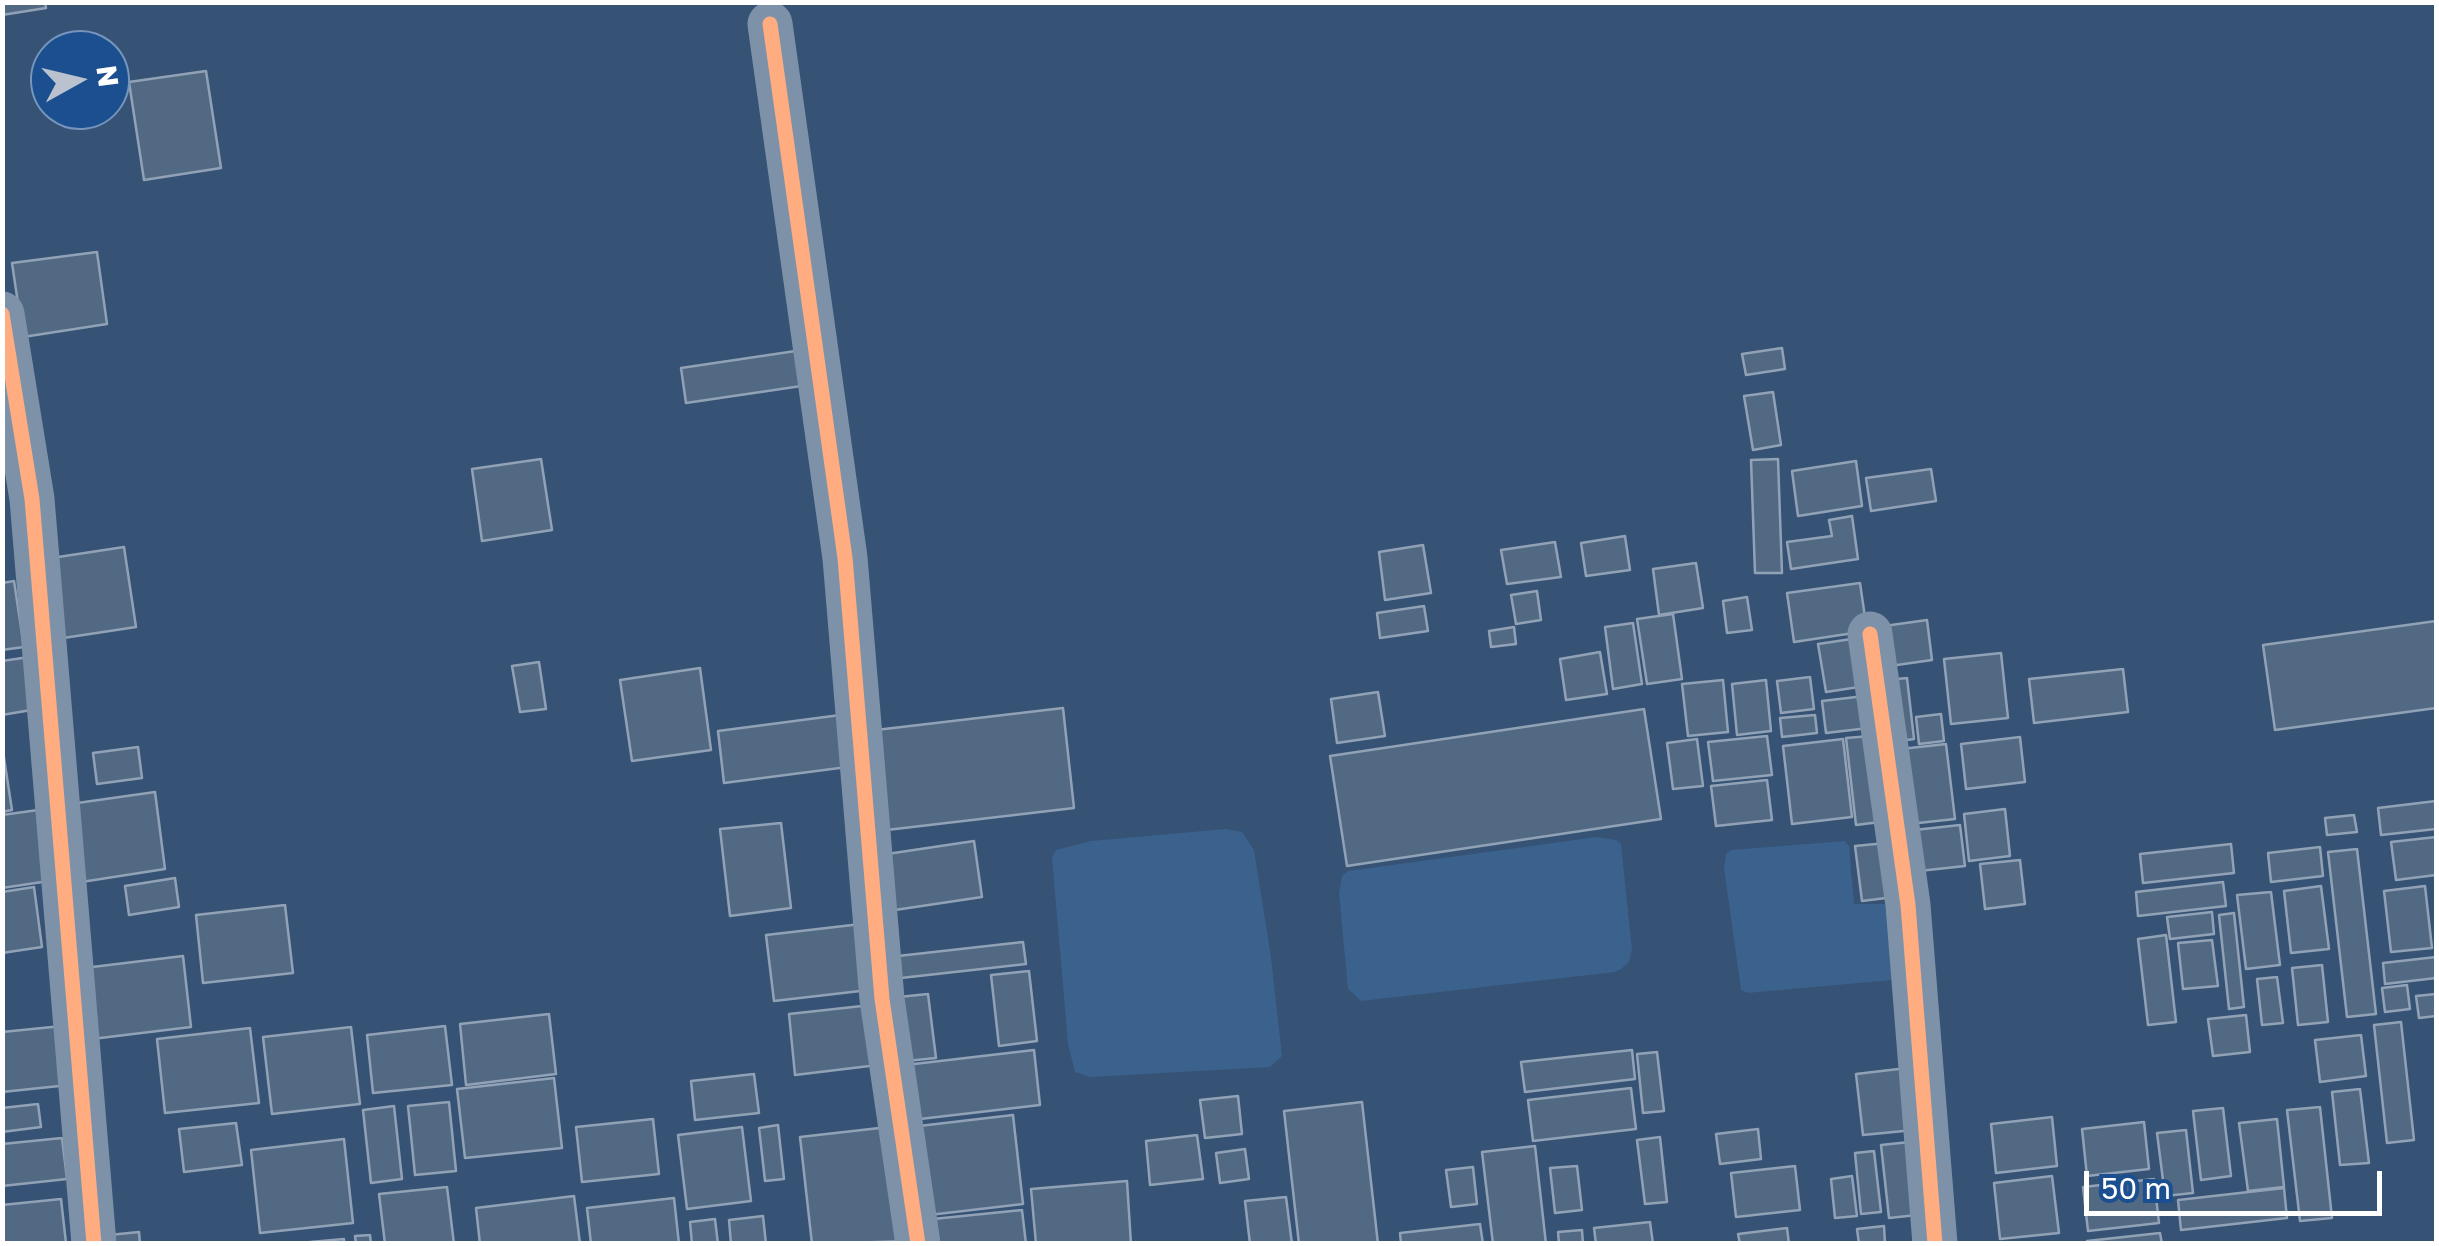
<!DOCTYPE html>
<html>
<head>
<meta charset="utf-8">
<style>
	body { margin:0 }
	#map { position:relative; width:2439px; height:1246px; overflow:hidden; background:#365274; font-family:"Golos Text",sans-serif }
	canvas { display:block }
	.frame { position:absolute; inset:0; border:5px solid #fff; pointer-events:none }
	.north { position:absolute; left:30px; top:30px; width:100px; height:100px; box-sizing:border-box; background:#1b4f8f; border:2px solid #7695bc; border-radius:50%; rotate:82deg; font-size:28px; font-weight:700; line-height:40px; text-align:center; color:#fff }
	.north::after { content:''; display:block; margin:auto; width:35px; height:45px; background:#b9c2ce; clip-path:polygon(50% 0,100% 100%,50% 72%,0 100%) }
	.scale { position:absolute; left:2084px; top:1171px; width:298px; height:45px; box-sizing:border-box; border:5px solid #fff; border-top:0; padding-left:12px; font-size:30px; line-height:35px; white-space:nowrap; color:#fff; -webkit-text-stroke:8px #1b4f8f; paint-order:stroke }
</style>
</head>
<body>
<div id="map">
<canvas width="2439" height="1246"></canvas>
<div class="frame"></div>
<div class="north">N</div>
<div class="scale">50 m</div>
</div>
<script>
const ctx = document.querySelector('canvas').getContext('2d');
ctx.lineJoin = 'round';
function paint(path, color) { ctx.fillStyle = color; ctx.fill(path, 'evenodd'); }
const poly = rows => new Path2D(rows.map(r => 'M' + r).join(''));
function trace(path, color, width, dash) { ctx.strokeStyle = color; ctx.lineWidth = width; ctx.lineCap = dash ? 'butt' : 'round'; ctx.setLineDash(dash || []); ctx.stroke(path); }
const water = poly([
	[1226,829,1242,832,1254,850,1271,957,1282,1056,1270,1067,1090,1077,1075,1072,1068,1044,1052,858,1056,850,1091,841],
	[1597,837,1616,840,1621,844,1632,950,1629,962,1621,969,1615,972,1361,1001,1348,989,1339,893,1342,876,1348,871],
	[1845,841,1849,846,1854,904,1885,904,1890,916,1892,980,1748,993,1741,990,1724,868,1726,854,1731,850]
]);
const building = poly([
	[2,2,45,2,46,8,2,15,2,2],
	[206,71,221,168,144,180,129,82,206,71],
	[97,252,107,324,23,337,12,263,97,252],
	[1782,348,1785,369,1746,375,1742,354,1782,348],
	[809,349,815,384,686,403,681,368,809,349],
	[1773,392,1781,445,1753,450,1744,396,1773,392],
	[541,459,552,530,482,541,472,469,541,459],
	[1778,459,1782,573,1755,573,1751,460,1778,459],
	[1856,461,1862,506,1798,516,1792,471,1856,461],
	[1931,469,1936,501,1871,511,1866,478,1931,469],
	[1852,516,1858,559,1791,569,1787,542,1832,536,1829,520,1852,516],
	[1625,536,1630,570,1586,576,1581,543,1625,536],
	[1555,542,1561,577,1507,584,1501,550,1555,542],
	[1423,545,1431,593,1385,600,1379,552,1423,545],
	[124,547,136,627,57,639,45,559,124,547],
	[1696,563,1703,608,1659,615,1653,569,1696,563],
	[14,581,24,647,2,650,2,583,14,581],
	[1860,583,1867,631,1794,642,1787,593,1860,583],
	[1537,591,1541,620,1516,624,1511,595,1537,591],
	[1747,597,1752,630,1727,633,1723,601,1747,597],
	[1424,606,1428,631,1380,638,1377,613,1424,606],
	[1673,614,1682,679,1647,684,1637,619,1673,614],
	[1927,620,1932,660,1883,667,1877,627,1927,620],
	[2436,621,2436,708,2275,730,2263,645,2436,621],
	[1633,623,1642,684,1613,689,1605,627,1633,623],
	[1514,627,1516,644,1491,647,1489,631,1514,627],
	[1865,637,1872,685,1826,692,1818,644,1865,637],
	[1600,652,1607,694,1566,700,1560,659,1600,652],
	[2001,653,2008,718,1951,724,1944,659,2001,653],
	[29,657,37,709,2,715,2,661,29,657],
	[539,662,546,709,520,712,512,666,539,662],
	[700,668,711,750,632,761,620,680,700,668],
	[2123,669,2128,712,2034,723,2029,679,2123,669],
	[1810,677,1814,709,1781,713,1777,681,1810,677],
	[1907,678,1914,739,1885,743,1877,681,1907,678],
	[1723,680,1728,732,1688,736,1682,684,1723,680],
	[1766,680,1771,731,1737,735,1732,684,1766,680],
	[1378,692,1385,736,1337,743,1331,699,1378,692],
	[1873,695,1877,727,1826,733,1822,701,1873,695],
	[1063,708,1074,808,887,830,876,730,1063,708],
	[1644,709,1661,819,1347,866,1330,756,1644,709],
	[848,714,855,766,724,783,718,731,848,714],
	[1941,714,1944,741,1919,744,1916,717,1941,714],
	[1815,715,1817,733,1782,737,1780,718,1815,715],
	[1767,736,1772,775,1713,781,1708,742,1767,736],
	[1871,736,1880,822,1856,825,1846,738,1871,736],
	[2020,737,2025,782,1966,789,1961,744,2020,737],
	[1697,739,1703,786,1673,789,1667,743,1697,739],
	[1843,739,1852,817,1792,824,1783,746,1843,739],
	[1946,744,1955,819,1900,825,1892,750,1946,744],
	[2,745,12,810,2,812,2,745],
	[138,747,142,778,97,784,93,753,138,747],
	[1767,780,1772,820,1716,826,1711,786,1767,780],
	[155,792,165,869,75,883,63,805,155,792],
	[2436,801,2436,829,2381,835,2378,808,2436,801],
	[2005,809,2010,856,1969,861,1964,814,2005,809],
	[38,810,49,881,2,888,2,815,38,810],
	[2354,815,2357,832,2327,835,2325,818,2354,815],
	[781,823,791,908,730,916,720,829,781,823],
	[1960,825,1965,866,1910,872,1905,831,1960,825],
	[2436,837,2436,875,2396,880,2391,842,2436,837],
	[974,841,982,897,895,910,887,854,974,841],
	[1896,842,1902,896,1862,901,1855,846,1896,842],
	[2231,844,2234,873,2143,883,2140,854,2231,844],
	[2320,847,2323,876,2271,882,2268,853,2320,847],
	[2357,849,2376,1014,2347,1017,2328,852,2357,849],
	[2020,860,2025,904,1985,909,1980,864,2020,860],
	[175,878,179,907,129,915,125,886,175,878],
	[2223,882,2226,906,2138,916,2136,892,2223,882],
	[2321,886,2329,949,2291,953,2284,891,2321,886],
	[2425,886,2432,948,2391,952,2384,891,2425,886],
	[34,887,42,947,2,953,2,892,34,887],
	[2271,892,2280,965,2246,969,2237,895,2271,892],
	[285,905,293,973,203,983,196,915,285,905],
	[2212,912,2214,934,2170,939,2167,917,2212,912],
	[2234,913,2244,1007,2229,1009,2219,915,2234,913],
	[861,924,869,990,774,1001,766,935,861,924],
	[2166,935,2176,1022,2148,1025,2138,939,2166,935],
	[2212,940,2218,986,2183,989,2178,943,2212,940],
	[1023,942,1026,964,892,979,889,957,1023,942],
	[183,956,191,1027,92,1039,84,968,183,956],
	[2436,957,2436,978,2385,984,2383,963,2436,957],
	[2322,965,2328,1022,2298,1025,2292,968,2322,965],
	[1029,971,1037,1041,999,1046,991,975,1029,971],
	[2277,977,2283,1023,2262,1025,2257,979,2277,977],
	[2407,985,2410,1009,2385,1012,2382,988,2407,985],
	[928,994,936,1058,896,1062,889,998,928,994],
	[2436,994,2436,1016,2419,1018,2416,996,2436,994],
	[871,1005,878,1065,795,1075,789,1014,871,1005],
	[549,1014,556,1074,466,1085,460,1024,549,1014],
	[2246,1015,2250,1052,2213,1056,2208,1019,2246,1015],
	[2401,1022,2414,1140,2387,1143,2374,1025,2401,1022],
	[62,1026,69,1085,2,1092,2,1032,62,1026],
	[445,1026,452,1085,373,1093,367,1035,445,1026],
	[351,1027,360,1104,272,1114,263,1037,351,1027],
	[250,1028,259,1103,165,1113,157,1039,250,1028],
	[2361,1035,2366,1076,2320,1082,2315,1040,2361,1035],
	[1034,1050,1040,1105,903,1121,897,1066,1034,1050],
	[1632,1050,1635,1079,1525,1092,1521,1062,1632,1050],
	[1657,1052,1664,1111,1643,1113,1637,1054,1657,1052],
	[1907,1068,1914,1130,1863,1135,1856,1074,1907,1068],
	[754,1074,759,1113,695,1120,691,1081,754,1074],
	[554,1078,562,1148,465,1158,457,1089,554,1078],
	[1631,1088,1636,1129,1533,1141,1528,1100,1631,1088],
	[2360,1089,2369,1163,2340,1165,2332,1092,2360,1089],
	[1238,1096,1242,1134,1205,1138,1200,1100,1238,1096],
	[449,1102,456,1171,415,1175,408,1106,449,1102],
	[1362,1102,1378,1244,1299,1244,1284,1111,1362,1102],
	[38,1104,41,1127,2,1132,2,1108,38,1104],
	[394,1106,402,1179,371,1183,363,1110,394,1106],
	[2320,1107,2332,1218,2300,1221,2287,1110,2320,1107],
	[2223,1108,2231,1176,2201,1180,2193,1111,2223,1108],
	[1013,1115,1023,1204,929,1215,919,1126,1013,1115],
	[2052,1117,2057,1166,1996,1173,1991,1124,2052,1117],
	[653,1119,659,1174,582,1182,576,1127,653,1119],
	[2277,1119,2284,1187,2248,1191,2239,1123,2277,1119],
	[2144,1122,2149,1169,2087,1176,2082,1129,2144,1122],
	[236,1123,242,1165,184,1172,179,1129,236,1123],
	[778,1125,784,1179,765,1181,759,1128,778,1125],
	[897,1126,910,1241,812,1244,800,1137,897,1126],
	[742,1127,751,1201,687,1209,678,1135,742,1127],
	[1758,1129,1761,1159,1720,1164,1716,1134,1758,1129],
	[2186,1130,2193,1193,2165,1196,2157,1133,2186,1130],
	[1197,1135,1203,1179,1150,1185,1146,1141,1197,1135],
	[1660,1137,1667,1202,1645,1204,1637,1140,1660,1137],
	[62,1138,67,1179,2,1186,2,1144,62,1138],
	[344,1139,353,1223,260,1233,251,1150,344,1139],
	[1919,1141,1927,1214,1889,1218,1881,1145,1919,1141],
	[1535,1146,1546,1244,1493,1244,1482,1152,1535,1146],
	[1245,1149,1249,1179,1220,1183,1216,1153,1245,1149],
	[1874,1151,1881,1212,1861,1214,1855,1153,1874,1151],
	[1577,1166,1582,1210,1555,1213,1550,1168,1577,1166],
	[1795,1166,1800,1210,1736,1217,1731,1173,1795,1166],
	[1473,1167,1477,1204,1451,1207,1446,1170,1473,1167],
	[1852,1176,1857,1216,1835,1218,1831,1179,1852,1176],
	[2052,1176,2059,1233,2000,1239,1994,1183,2052,1176],
	[2154,1179,2159,1223,2088,1231,2083,1187,2154,1179],
	[1127,1181,1131,1244,1036,1244,1031,1189,1127,1181],
	[447,1187,454,1244,385,1244,379,1194,447,1187],
	[2284,1188,2287,1218,2181,1230,2178,1200,2284,1188],
	[574,1196,580,1244,480,1244,476,1208,574,1196],
	[1286,1197,1292,1244,1250,1244,1245,1201,1286,1197],
	[674,1198,679,1244,591,1244,587,1208,674,1198],
	[61,1199,66,1243,3,1244,2,1205,61,1199],
	[1022,1210,1026,1244,926,1244,923,1220,1022,1210],
	[763,1216,766,1244,731,1244,729,1220,763,1216],
	[715,1219,718,1244,692,1244,690,1222,715,1219],
	[1650,1222,1653,1244,1596,1244,1594,1228,1650,1222],
	[1480,1224,1483,1244,1401,1244,1400,1233,1480,1224],
	[1884,1226,1885,1244,1859,1244,1857,1229,1884,1226],
	[1787,1228,1789,1244,1740,1244,1738,1234,1787,1228],
	[1582,1230,1583,1244,1559,1244,1558,1232,1582,1230],
	[139,1232,140,1244,100,1244,99,1236,139,1232],
	[2160,1233,2162,1244,2087,1244,2087,1241,2160,1233],
	[370,1235,371,1244,356,1244,355,1236,370,1235],
	[344,1239,344,1244,310,1244,310,1242,344,1239]
]);
const street = poly([
	[770,24,845,558,882,999,918,1244],
	[2,314,32,499,94,1244],
	[1870,634,1908,905,1935,1244]
]);
const cycleway = poly([
	[770,24,845,558,882,999,918,1244],
	[2,314,32,499,94,1244],
	[1870,634,1908,905,1935,1244]
]);
paint(water, '#3b618d');
paint(building, '#526984');
trace(building, '#92a2b6', 2.5);
trace(street, '#7d92a8', 45);
trace(cycleway, '#ffac80', 15);
</script>
</body>
</html>
